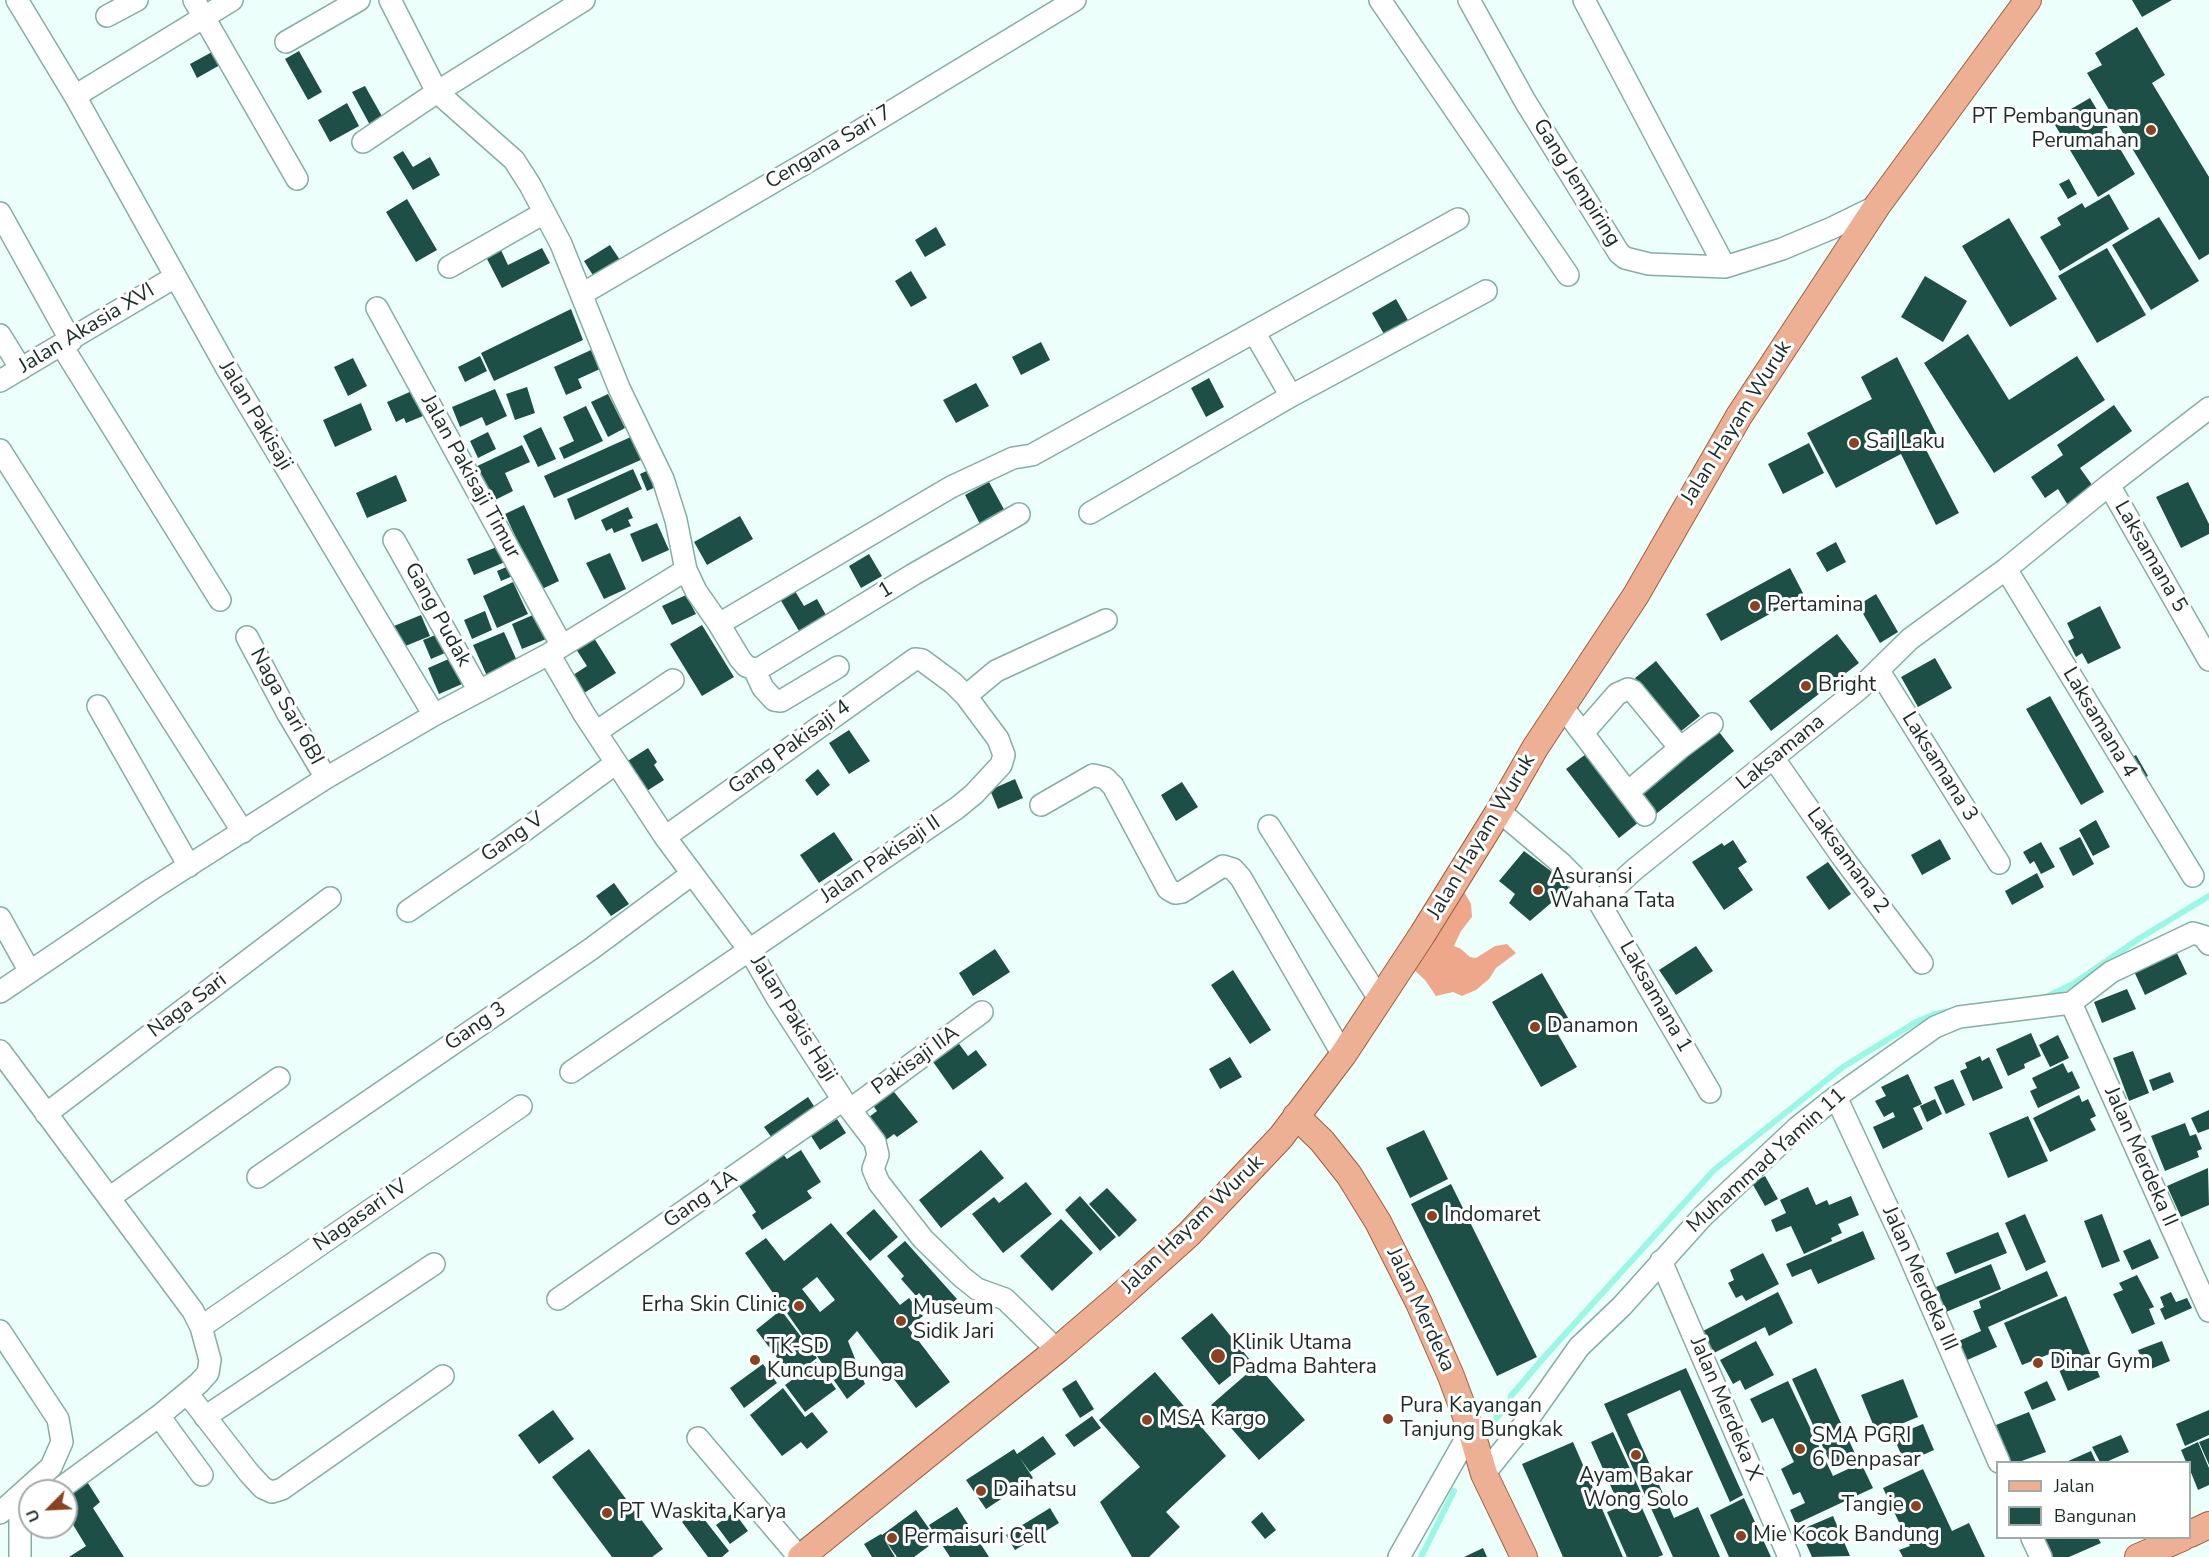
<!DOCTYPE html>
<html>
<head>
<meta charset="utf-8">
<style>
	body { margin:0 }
	#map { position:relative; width:2209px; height:1557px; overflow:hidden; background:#edfffa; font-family:"Nunito Sans",sans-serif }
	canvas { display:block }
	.legend { position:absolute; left:1996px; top:1461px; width:195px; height:78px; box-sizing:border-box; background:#fff; border:2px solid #a3aba9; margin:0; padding:8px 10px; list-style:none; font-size:18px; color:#1a2c28 }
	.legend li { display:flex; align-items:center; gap:12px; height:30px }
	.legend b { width:30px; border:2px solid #a3aba9 }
	.north { position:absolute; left:18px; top:1479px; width:60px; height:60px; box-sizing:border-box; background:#fff; border:2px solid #a3aba9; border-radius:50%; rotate:246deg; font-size:16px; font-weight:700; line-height:24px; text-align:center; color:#1a2c28 }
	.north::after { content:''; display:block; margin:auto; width:21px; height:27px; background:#8a4222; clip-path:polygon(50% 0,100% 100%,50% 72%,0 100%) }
</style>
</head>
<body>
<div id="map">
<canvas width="2209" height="1557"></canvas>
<ul class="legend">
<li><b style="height:8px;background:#eeb095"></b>Jalan</li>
<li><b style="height:16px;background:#1d4f46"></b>Bangunan</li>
</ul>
<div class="north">U</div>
</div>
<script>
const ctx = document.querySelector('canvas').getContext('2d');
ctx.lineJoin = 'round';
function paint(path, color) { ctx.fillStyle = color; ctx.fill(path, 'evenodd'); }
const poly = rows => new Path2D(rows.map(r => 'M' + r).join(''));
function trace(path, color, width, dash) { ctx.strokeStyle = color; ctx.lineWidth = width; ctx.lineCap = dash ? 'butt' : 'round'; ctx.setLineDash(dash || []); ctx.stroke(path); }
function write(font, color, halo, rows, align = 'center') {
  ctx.font = font + ' "Nunito Sans",sans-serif'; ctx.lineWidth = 6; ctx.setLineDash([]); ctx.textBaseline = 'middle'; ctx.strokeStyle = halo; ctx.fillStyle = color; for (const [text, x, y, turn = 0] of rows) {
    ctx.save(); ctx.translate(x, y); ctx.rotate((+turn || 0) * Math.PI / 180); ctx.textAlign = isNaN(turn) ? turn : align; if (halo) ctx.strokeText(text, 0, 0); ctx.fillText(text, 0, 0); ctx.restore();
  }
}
const forest = poly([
	[1462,888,1471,904,1472,917,1461,931,1454,946,1461,949,1470,957,1476,958,1495,946,1507,944,1516,953,1496,968,1489,979,1476,990,1462,996,1453,992,1436,996,1425,980,1412,968]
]);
const stream = poly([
	[2046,997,2073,984,2140,938,2209,896],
	[1487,1429,1511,1401,1511,1396,1546,1355,1714,1170,1843,1067,1916,1022,1935,1014,1950,1011],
	[1421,1557,1454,1491]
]);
const building = poly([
	[2132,0,2172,0,2142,17],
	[2137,27,2165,75,2152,83,2209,177,2209,254,2199,260,2087,73,2102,65,2095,53],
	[299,51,322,92,308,100,285,59],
	[212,52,220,65,197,78,190,64],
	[365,86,383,118,370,125,352,92],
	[2090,98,2135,174,2098,197,2052,120],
	[347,103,359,126,330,142,318,120],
	[403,151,413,167,430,157,440,175,413,190,393,157],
	[2069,179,2077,194,2068,199,2059,184],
	[2109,194,2129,229,2060,271,2040,237,2061,225,2057,218,2082,203,2085,208],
	[407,199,437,250,416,262,386,212],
	[2159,217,2199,281,2151,310,2112,245],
	[2009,218,2057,299,2010,327,1962,246],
	[936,227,946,245,925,257,915,240],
	[610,245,620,260,594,277,584,261],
	[500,248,508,265,542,248,550,263,502,288,485,255],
	[2107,248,2146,315,2097,343,2058,276],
	[911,271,927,298,911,307,895,281],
	[1925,276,1967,301,1943,342,1901,317],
	[1396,299,1409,322,1385,336,1372,313],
	[571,309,583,340,494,381,481,353],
	[1968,334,2009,400,2077,356,2105,400,1994,473,1924,363],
	[1041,342,1050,360,1021,375,1012,357],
	[591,350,600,369,578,379,582,388,566,395,554,367],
	[480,356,487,371,465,382,458,367],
	[1897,357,1937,435,1922,442,1959,513,1936,525,1901,454,1836,488,1807,433,1872,399,1861,377],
	[353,358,367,386,348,396,334,367],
	[1209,378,1224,407,1206,417,1191,388],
	[976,383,989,406,956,423,943,400],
	[421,387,421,411,423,416,406,423,404,418,396,422,387,402],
	[527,387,535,413,515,420,506,394],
	[495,389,507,416,486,426,482,417,460,427,452,407],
	[608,394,625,428,608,437,591,402],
	[361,403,372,430,335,447,323,420],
	[2114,405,2132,431,2080,468,2095,489,2069,507,2058,489,2045,498,2031,477,2063,455,2057,445],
	[586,406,603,441,564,459,559,448,574,441,563,417],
	[541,427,556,459,538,467,523,436],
	[488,432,496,449,478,458,470,441],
	[633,436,643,459,554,498,544,476],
	[1809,443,1824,473,1783,494,1768,464],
	[522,445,530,462,505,473,513,491,493,501,473,468],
	[633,469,642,489,575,520,567,499],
	[651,469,658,486,647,491,640,474],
	[396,475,407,501,367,518,356,493],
	[989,482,1006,513,981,526,965,495],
	[2188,482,2209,524,2209,534,2181,548,2156,497],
	[524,505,559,581,540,590,505,514],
	[628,507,633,518,628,520,631,526,614,533,612,528,606,531,601,520],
	[740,516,753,539,707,565,694,542],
	[657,523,669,550,642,562,630,534],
	[1836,542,1846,562,1827,572,1816,553],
	[499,546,505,562,474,575,467,559],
	[610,553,626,589,604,599,586,563],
	[869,554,882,576,861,588,849,566],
	[511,565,515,575,501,581,497,571],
	[1790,568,1804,595,1721,641,1706,614],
	[513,582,528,614,497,628,483,596],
	[792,586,804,606,817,599,826,615,799,631,777,594],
	[1876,594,1898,632,1880,643,1858,605],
	[686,595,696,614,672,625,662,606],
	[2100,606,2121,648,2088,664,2082,653,2076,657,2068,641,2074,638,2067,623],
	[485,611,492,630,472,639,464,620],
	[540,612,551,637,522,649,512,624],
	[421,615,430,636,403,647,394,626],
	[702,625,734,677,702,696,670,644],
	[504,632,518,663,487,676,473,645],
	[438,634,445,653,431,659,423,640],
	[1837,634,1859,663,1771,731,1749,701],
	[594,638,616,673,581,695,570,677,587,666,576,649],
	[458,655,469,681,439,694,428,668],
	[1935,658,1952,688,1918,707,1901,677],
	[1656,661,1700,716,1680,732,1635,678],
	[2050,696,2104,792,2081,805,2026,709],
	[1716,728,1734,751,1656,814,1637,790],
	[849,730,870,761,849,774,829,743],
	[648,748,657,762,654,765,664,780,642,794,623,764],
	[1586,754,1639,822,1619,838,1566,769],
	[2136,755,2148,776,2137,782,2125,761],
	[818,769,830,785,817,796,805,780],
	[1015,779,1023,798,998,809,990,790],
	[1182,782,1198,807,1176,821,1161,795],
	[2096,820,2110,847,2093,856,2079,830],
	[834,832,853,860,819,883,800,855],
	[2080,837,2094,864,2073,876,2059,848],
	[1940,839,1951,859,1922,875,1911,855],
	[1733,840,1747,862,1738,868,1753,890,1724,910,1692,862,1722,843,1724,846],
	[2041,842,2055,867,2041,874,2034,861,2030,864,2023,852],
	[1524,851,1571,886,1530,921,1509,903,1515,894,1499,881],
	[1828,862,1851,894,1829,910,1806,877],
	[2037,873,2044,887,2012,905,2005,891],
	[614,883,629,904,611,916,596,896],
	[1696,946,1713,971,1676,995,1659,970],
	[2174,947,2187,974,2145,995,2132,967],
	[995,949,1010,972,973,996,959,973],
	[1233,970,1271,1030,1250,1044,1211,985],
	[1542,973,1571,1023,1556,1031,1577,1067,1541,1087,1492,1002],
	[2127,989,2136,1009,2102,1023,2094,1002],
	[2031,1033,2041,1056,2024,1064,2025,1068,2008,1076,1996,1049],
	[2058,1035,2069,1058,2050,1067,2039,1045],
	[957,1041,968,1056,976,1050,987,1065,953,1090,931,1059],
	[2133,1051,2149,1093,2129,1101,2113,1058],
	[1980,1056,1982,1061,1989,1057,2003,1088,1973,1101,1960,1071,1967,1068,1965,1063],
	[1230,1057,1242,1077,1220,1089,1209,1069],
	[2063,1063,2068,1073,2072,1071,2080,1088,2038,1108,2030,1091,2037,1088,2032,1078],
	[2170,1072,2174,1082,2153,1091,2149,1080],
	[1908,1074,1922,1104,1913,1108,1923,1129,1883,1149,1873,1127,1895,1117,1893,1112,1884,1117,1875,1101,1886,1096,1881,1087],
	[1953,1079,1965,1105,1946,1114,1934,1087],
	[891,1088,918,1122,897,1137,894,1134,886,1140,869,1117,877,1111,871,1103],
	[2079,1095,2082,1102,2088,1099,2096,1116,2090,1119,2096,1130,2050,1152,2033,1118],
	[808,1097,818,1112,775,1142,764,1127],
	[1935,1099,1942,1114,1927,1122,1920,1106],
	[2209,1110,2209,1129,2198,1133,2191,1118],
	[2028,1116,2048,1161,2008,1178,1989,1133],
	[837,1119,846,1133,820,1150,811,1136],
	[2185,1123,2190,1136,2196,1134,2202,1149,2197,1151,2199,1157,2165,1171,2151,1136],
	[1424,1130,1448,1179,1410,1198,1386,1148],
	[801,1150,821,1182,807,1191,812,1198,762,1230,752,1215,756,1212,737,1183,783,1154,787,1159],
	[981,1150,1004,1178,941,1228,919,1200],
	[2208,1168,2209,1205,2181,1217,2167,1186],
	[1765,1176,1778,1199,1765,1206,1752,1183],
	[1026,1182,1052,1214,1003,1253,972,1214,994,1197,999,1203],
	[1451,1184,1537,1357,1497,1376,1411,1204],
	[1808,1187,1816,1205,1827,1200,1829,1205,1851,1196,1859,1215,1838,1224,1842,1233,1831,1238,1832,1241,1804,1254,1791,1226,1776,1232,1771,1220,1786,1213,1780,1200],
	[1107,1188,1137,1220,1119,1237,1089,1204],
	[1080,1196,1116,1237,1100,1251,1065,1210],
	[874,1209,898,1237,870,1261,846,1233],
	[2025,1214,2046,1262,2026,1271,2005,1223],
	[2102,1214,2120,1261,2102,1268,2084,1221],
	[1061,1219,1093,1253,1052,1291,1020,1256],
	[831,1223,900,1305,909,1298,923,1316,908,1327,950,1382,916,1408,857,1331,848,1341,865,1384,847,1399,745,1253,766,1238,784,1261],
	[817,1277,835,1300,820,1312,802,1289],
	[1863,1231,1875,1259,1818,1284,1811,1269,1792,1277,1786,1264],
	[1998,1232,2007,1253,1955,1274,1946,1253],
	[2150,1239,2159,1258,2132,1270,2123,1251],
	[905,1241,957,1299,938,1315,919,1293,916,1296,901,1279,904,1276,887,1256],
	[1763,1253,1779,1284,1746,1301,1742,1295,1736,1298,1728,1283,1734,1280,1730,1270],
	[1991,1264,2001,1289,1946,1312,1936,1287],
	[2047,1271,2058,1296,1988,1327,1997,1347,1958,1364,1950,1345,1981,1331,1973,1311,1981,1308,1979,1301],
	[2137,1275,2154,1307,2149,1309,2155,1324,2132,1334,2113,1294,2123,1290,2119,1283],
	[1778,1292,1793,1323,1769,1336,1765,1327,1714,1353,1703,1331],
	[2171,1292,2176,1302,2187,1298,2192,1308,2165,1320,2160,1309,2164,1307,2160,1297],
	[2066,1296,2100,1377,2068,1391,2052,1353,2022,1365,2004,1323],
	[781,1310,817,1358,792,1377,756,1330],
	[1212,1313,1250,1360,1219,1385,1181,1338],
	[1756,1341,1774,1375,1745,1390,1740,1380,1733,1384,1720,1360],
	[2162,1341,2170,1361,2146,1371,2138,1350],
	[816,1362,836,1389,805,1412,785,1385],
	[763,1364,777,1383,744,1408,730,1388],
	[1257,1365,1305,1420,1259,1460,1211,1405],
	[1686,1368,1743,1495,1730,1502,1680,1390,1627,1414,1674,1518,1698,1507,1720,1557,1673,1557,1604,1404],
	[1816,1368,1857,1458,1833,1469,1792,1379],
	[1155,1372,1226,1456,1166,1512,1180,1527,1149,1557,1132,1557,1100,1502,1140,1467,1099,1420],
	[1903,1379,1918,1417,1877,1434,1861,1395],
	[1076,1380,1094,1409,1080,1418,1062,1389],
	[1788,1381,1833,1476,1861,1463,1873,1488,1796,1524,1790,1510,1805,1503,1800,1492,1793,1495,1781,1469,1794,1462,1773,1418,1762,1423,1750,1399],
	[2047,1381,2056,1400,2032,1410,2024,1392],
	[783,1388,805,1417,812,1412,828,1432,807,1449,801,1442,782,1456,750,1415],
	[553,1410,574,1439,539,1464,518,1435],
	[2209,1410,2209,1435,2185,1446,2176,1424],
	[2029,1412,2046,1452,2019,1462,2011,1462,1996,1425],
	[1092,1416,1101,1428,1074,1447,1065,1435],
	[1923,1424,1934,1450,1905,1463,1893,1436],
	[1613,1432,1643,1497,1638,1499,1663,1555,1658,1557,1627,1557,1607,1512,1620,1507,1591,1442],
	[2121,1435,2129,1452,2106,1462,2100,1462,2092,1447],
	[1043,1436,1056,1454,1030,1472,1020,1458,1033,1478,986,1509,966,1480,1014,1449,1017,1454],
	[2209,1438,2209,1465,2199,1442],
	[1573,1442,1623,1557,1563,1557,1522,1464],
	[2198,1442,2209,1468,2209,1485,2198,1490,2190,1470,2190,1462,2186,1462,2181,1450],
	[589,1449,663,1549,652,1557,612,1557,552,1477],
	[2091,1451,2096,1462,2066,1462],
	[1923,1469,1952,1531,1969,1523,1985,1557,1903,1557,1899,1550,1910,1546,1883,1488],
	[86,1480,100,1502,93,1508,124,1557,69,1557,86,1546,72,1523,66,1526,66,1493],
	[1744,1498,1771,1557,1729,1557,1710,1515],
	[957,1507,989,1557,950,1557,929,1525],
	[1050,1508,1059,1523,1015,1550,1006,1535],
	[697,1510,729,1551,722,1557,708,1557,682,1522],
	[916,1510,937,1540,914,1557,897,1557,883,1537,895,1557,872,1557,864,1544,881,1534,882,1535],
	[734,1512,748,1531,730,1544,716,1525],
	[1262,1512,1276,1530,1265,1539,1251,1522],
	[1833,1516,1850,1556,1812,1557,1800,1530],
	[49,1527,65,1527,54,1534],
	[2045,1538,2098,1538,2101,1543,2069,1557,2053,1557],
	[1483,1548,1487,1557,1464,1557]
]);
const minor = poly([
	[17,0,75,96,226,367,434,715,549,654,686,570],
	[194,0,297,179],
	[390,0,437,92,514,160,530,185,561,244,619,388,663,479,676,520,686,570,696,591,719,624,740,659,746,666,754,669,763,688,774,700,781,701,838,667],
	[1380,0,1568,275],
	[1469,0,1525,101,1619,253,1625,258,1649,264,1725,267,1782,249,1832,228,1877,206],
	[1584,0,1725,267],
	[107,16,137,0],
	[286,42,359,0],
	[75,96,232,0],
	[363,142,437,92,584,0],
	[0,213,71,341],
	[449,267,544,213],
	[582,294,816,157,1075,0],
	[377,308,562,646],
	[1254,332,1291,396],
	[0,335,21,369],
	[62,346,220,600],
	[0,381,175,277],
	[0,450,243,832],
	[2109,485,2209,660],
	[1090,513,1291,396,1486,291],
	[394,540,479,691],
	[2006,569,2193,876],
	[719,624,951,487,1013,458,1032,455,1458,219],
	[247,637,288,714,326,778],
	[549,654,584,714,665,837,750,951,777,998,843,1100,875,1142,878,1155,873,1169,879,1183,923,1239,962,1277,977,1289,1005,1299,1057,1350],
	[754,669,760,668,914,574,1019,514],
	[1879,671,1999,863],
	[966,696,996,671,1106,620],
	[98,706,189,866],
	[1562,706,1645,815],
	[596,732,673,680],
	[1583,733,1617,694,1628,689,1633,691,1680,748],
	[1774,759,1843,858,1922,963],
	[1628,792,1680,748,1712,724],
	[1041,805,1093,775,1105,778,1113,786,1168,889,1175,893,1182,892,1223,866,1233,869,1241,878,1343,1055],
	[1499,811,1562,864,1599,902,1710,1092],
	[1269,826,1380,1000],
	[1599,902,1635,869,1859,689,1910,639,2006,569,2109,485,2209,408],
	[408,911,510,841,616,763],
	[0,918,30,972],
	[0,992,152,889,326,778,434,715],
	[2071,1003,2209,1311],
	[0,1051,193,1311,201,1327,210,1360,208,1373,199,1383,159,1416,57,1491],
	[571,1072,957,808,974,794,1001,765,1004,755,998,739,966,696,953,683,922,660,915,659,665,837],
	[1836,1097,1904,1243,1999,1462],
	[851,1109,982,1012],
	[46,1114,330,898],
	[258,1177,591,949,692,874],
	[109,1198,279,1078],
	[1661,1261,1789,1557],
	[558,1299,843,1100],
	[201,1327,521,1106],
	[0,1331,58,1419,62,1442,51,1467,0,1513],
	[187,1393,249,1473,263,1488,272,1492,282,1489,443,1376],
	[159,1416,202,1475],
	[205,1417,434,1264],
	[698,1438,799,1557],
	[1484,1474,1526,1422,1579,1347,1622,1306,1703,1216,1798,1127,1836,1097,1935,1027,1959,1017,2071,1003,2111,972,2193,933,2203,936,2209,944],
	[2032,1538,2041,1557],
	[20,1557,20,1518,30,1511],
	[1399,1557,1471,1430]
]);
const major = poly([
	[1296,1116,1322,1141,1349,1175,1378,1222,1419,1303,1451,1376,1471,1430,1484,1474,1524,1557],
	[2190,1534,2209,1525],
	[801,1557,1057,1350,1119,1297,1189,1234,1281,1137,1343,1055,1422,935,1499,811,1535,748,1636,595,1739,416,1877,206,2028,0],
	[2138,1557,2182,1538]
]);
const markers = [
	[2151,130,6,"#8a4222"],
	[1854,443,6,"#8a4222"],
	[1755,606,6,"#8a4222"],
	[1806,686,6,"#8a4222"],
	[1538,890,6,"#8a4222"],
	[1535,1027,6,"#8a4222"],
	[1432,1216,6,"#8a4222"],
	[799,1306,6,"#8a4222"],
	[901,1321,6,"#8a4222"],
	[1218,1356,8,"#8a4222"],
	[755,1360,6,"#8a4222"],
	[2038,1363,6,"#8a4222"],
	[1388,1419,6,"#8a4222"],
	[1147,1420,6,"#8a4222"],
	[1800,1449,6,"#8a4222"],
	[1636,1455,6,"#8a4222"],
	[981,1491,6,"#8a4222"],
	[1916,1506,6,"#8a4222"],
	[607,1513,6,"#8a4222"],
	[1741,1536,6,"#8a4222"],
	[892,1538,6,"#8a4222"]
];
const poiNames = [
	["PT Pembangunan",2139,118,"right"],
	["Perumahan",2139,142,"right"],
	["Sai Laku",1866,443],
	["Pertamina",1767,606],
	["Bright",1818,686],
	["Asuransi",1550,878],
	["Wahana Tata",1550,902],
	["Danamon",1547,1027],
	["Indomaret",1444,1216],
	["Erha Skin Clinic",787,1306,"right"],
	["Museum",913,1309],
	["Sidik Jari",913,1333],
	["Klinik Utama",1232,1344],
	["Padma Bahtera",1232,1368],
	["TK-SD",767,1348],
	["Kuncup Bunga",767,1372],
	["Dinar Gym",2050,1363],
	["Pura Kayangan",1400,1407],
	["Tanjung Bungkak",1400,1431],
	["MSA Kargo",1159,1420],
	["SMA PGRI",1812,1437],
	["6 Denpasar",1812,1461],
	["Ayam Bakar",1636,1477,"center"],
	["Wong Solo",1636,1501,"center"],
	["Daihatsu",993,1491],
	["Tangie",1904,1506,"right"],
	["PT Waskita Karya",619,1513],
	["Mie Kocok Bandung",1753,1536],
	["Permaisuri Cell",904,1538]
];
const streetNames = [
	["Cengana Sari 7",829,148,-31],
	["Gang Jempiring",1576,183,58],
	["Jalan Akasia XVI",87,329,-31],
	["Jalan Pakisaji",255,416,59],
	["Jalan Hayam Wuruk",1737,423,-58],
	["Jalan Pakisaji Timur",470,477,61],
	["Laksamana 5",2150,557,60],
	["1",886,591,-31],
	["Gang Pudak",437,615,61],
	["Naga Sari 6BI",286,707,61],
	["Laksamana 4",2099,723,59],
	["Gang Pakisaji 4",790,748,-36],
	["Laksamana",1781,753,-39],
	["Laksamana 3",1939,767,58],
	["Jalan Hayam Wuruk",1482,837,-59],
	["Gang V",513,838,-35],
	["Jalan Pakisaji II",881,860,-34],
	["Laksamana 2",1847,861,54],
	["Laksamana 1",1655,997,60],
	["Naga Sari",188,1006,-37],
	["Jalan Pakis Haji",793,1019,58],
	["Gang 3",476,1027,-35],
	["Pakisaji IIA",916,1061,-36],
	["Jalan Merdeka II",2140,1157,66],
	["Muhammad Yamin 11",1767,1161,-42],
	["Gang 1A",701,1200,-35],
	["Nagasari IV",361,1216,-35],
	["Jalan Hayam Wuruk",1193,1225,-44],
	["Jalan Merdeka III",1919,1279,66],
	["Jalan Merdeka",1420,1310,65],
	["Jalan Merdeka X",1725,1409,67]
];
paint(forest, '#efa78b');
trace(stream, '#9af7e3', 6);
paint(building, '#1d4f46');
trace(minor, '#84aea4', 24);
trace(major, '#9d5f41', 28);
trace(minor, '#fff', 21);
trace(major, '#eeb095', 26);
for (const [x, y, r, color] of markers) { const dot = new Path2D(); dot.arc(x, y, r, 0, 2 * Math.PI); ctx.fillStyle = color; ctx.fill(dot); trace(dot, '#fff', 2); }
write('21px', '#1a2c28', '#fff', poiNames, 'left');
write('21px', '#1a2c28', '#fff', streetNames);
</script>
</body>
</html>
